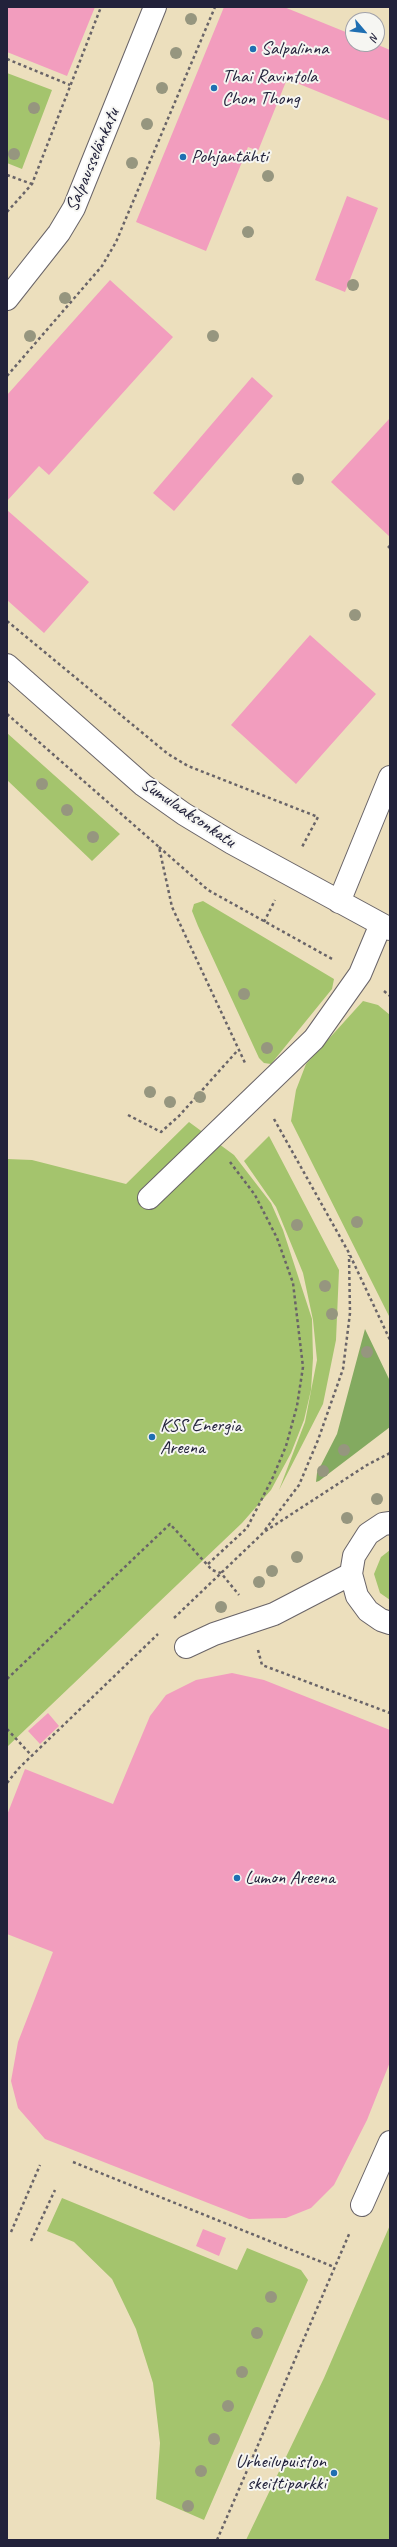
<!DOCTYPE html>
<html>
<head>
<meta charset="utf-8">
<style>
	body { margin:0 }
	#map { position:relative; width:397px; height:2547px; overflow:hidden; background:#ecdfbd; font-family:Caveat,sans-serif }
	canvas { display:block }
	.frame { position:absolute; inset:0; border:8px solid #22223b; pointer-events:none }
	.north { position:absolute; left:345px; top:12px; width:40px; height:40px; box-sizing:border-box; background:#f6f6f2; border:1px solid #a1a1a9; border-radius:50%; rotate:118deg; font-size:11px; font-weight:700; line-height:16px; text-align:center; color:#22223b }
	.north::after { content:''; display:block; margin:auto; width:14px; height:18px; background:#1f6fb2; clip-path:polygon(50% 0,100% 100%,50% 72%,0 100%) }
</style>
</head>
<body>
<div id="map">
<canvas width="397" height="2547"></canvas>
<div class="frame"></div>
<div class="north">N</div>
</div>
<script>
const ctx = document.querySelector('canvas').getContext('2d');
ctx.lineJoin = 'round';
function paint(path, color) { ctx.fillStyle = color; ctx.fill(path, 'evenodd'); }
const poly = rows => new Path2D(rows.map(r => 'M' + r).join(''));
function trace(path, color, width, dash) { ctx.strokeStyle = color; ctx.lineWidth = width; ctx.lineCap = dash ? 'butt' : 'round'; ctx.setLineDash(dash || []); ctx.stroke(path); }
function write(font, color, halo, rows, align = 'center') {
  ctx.font = font + ' Caveat,sans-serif'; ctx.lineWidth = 4; ctx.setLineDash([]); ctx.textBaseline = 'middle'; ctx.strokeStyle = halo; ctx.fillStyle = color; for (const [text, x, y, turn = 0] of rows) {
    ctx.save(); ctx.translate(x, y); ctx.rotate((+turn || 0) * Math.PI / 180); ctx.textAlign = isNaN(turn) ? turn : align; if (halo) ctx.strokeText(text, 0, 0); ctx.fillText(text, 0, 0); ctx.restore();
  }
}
const green = poly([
	[7,73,52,90,22,169,7,163],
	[7,733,120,834,92,861,7,780],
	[203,901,334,979,332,989,271,1064,264,1063,259,1058,198,926,192,911,194,904],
	[363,1001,378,1005,390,1015,390,1318,291,1121,296,1090,306,1064],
	[189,1122,234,1155,271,1203,283,1230,312,1319,313,1358,311,1390,304,1420,291,1453,271,1490,242,1523,7,1747,7,1159,32,1160,126,1184],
	[269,1136,339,1270,336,1340,323,1404,279,1490,305,1422,317,1360,313,1320,303,1273,276,1207,244,1161],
	[390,1550,390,1600,380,1593,374,1574,381,1557],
	[62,2198,237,2270,247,2248,301,2270,308,2280,204,2520,156,2499,160,2443,153,2383,136,2329,112,2279,74,2242,47,2231],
	[390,2225,390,2540,246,2540,324,2378]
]);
const forest = poly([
	[365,1329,390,1381,390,1427,319,1481,316,1482,317,1473,337,1434]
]);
const building = poly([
	[7,7,95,7,67,76,7,52],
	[224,7,284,7,353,35,353,44,376,44,390,50,390,121,287,79,258,151,248,147,206,251,136,222],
	[347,196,378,208,345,292,315,280],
	[110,280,173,337,49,475,39,466,7,501,7,395],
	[252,377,273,396,174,511,153,493],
	[390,418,390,537,331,482],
	[7,510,89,582,44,633,7,600],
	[310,635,376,694,296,784,231,725],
	[232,1673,264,1680,390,1730,390,2062,367,2120,334,2185,311,2208,286,2218,249,2219,45,2139,18,2108,11,2081,18,2042,53,1952,7,1934,7,1815,25,1769,113,1804,150,1716,166,1695,196,1680],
	[48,1713,59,1726,40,1744,28,1731],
	[203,2229,226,2238,219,2256,196,2246]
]);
const path = poly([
	[7,59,70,85],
	[7,175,32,184],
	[7,212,32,184,101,7],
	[7,376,102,266,116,242,215,7],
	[388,546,390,548],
	[7,621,168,754,188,766,318,817,302,847],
	[7,714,159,847,172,907,246,1065],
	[159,847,208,890,334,960],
	[264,922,275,900],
	[384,991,390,996],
	[128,1115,161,1132,179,1116,238,1050],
	[274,1119,349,1253,390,1340],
	[265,1530,299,1485,318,1440,343,1369,350,1313,349,1255],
	[208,1564,247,1528,273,1477,286,1446,297,1406,303,1367,293,1283,277,1238,255,1195,230,1162],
	[174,1618,264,1532,367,1465,390,1453],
	[258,1650,262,1665,390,1713],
	[7,1679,170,1524,212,1570,221,1573,239,1595],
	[7,1729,32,1756],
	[7,1783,18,1769,158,1634],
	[73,2162,334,2267],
	[11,2232,40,2165],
	[31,2241,55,2190],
	[217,2540,350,2232]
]);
const minor = poly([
	[7,665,143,785,184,814,232,843,390,929],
	[339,902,390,777],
	[149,1198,314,1039,360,974,381,924],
	[390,1523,383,1524,368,1534,354,1556,351,1574,357,1596,368,1611,381,1620,390,1623],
	[186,1647,214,1634,274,1614,351,1574],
	[362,2205,390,2142]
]);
const major = poly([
	[7,299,59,233,74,208,155,7]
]);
const trees = [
	[191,19],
	[176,53],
	[162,88],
	[34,108],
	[147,124],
	[14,154],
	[132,163],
	[268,176],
	[248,232],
	[353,285],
	[65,298],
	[30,336],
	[213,336],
	[298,479],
	[355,615],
	[42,784],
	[67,810],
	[93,837],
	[244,994],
	[267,1048],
	[150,1092],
	[200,1097],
	[170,1102],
	[357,1222],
	[297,1225],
	[325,1286],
	[332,1314],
	[367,1352],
	[344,1450],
	[323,1471],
	[377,1499],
	[347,1518],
	[297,1557],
	[272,1571],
	[259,1582],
	[221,1607],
	[271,2297],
	[257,2333],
	[242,2372],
	[228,2406],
	[214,2439],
	[201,2471],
	[188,2506]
];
const markers = [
	[253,49,4,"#1f6fb2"],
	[214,88,4,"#1f6fb2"],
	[183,157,4,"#1f6fb2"],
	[152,1437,4,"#1f6fb2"],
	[237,1878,4,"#1f6fb2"],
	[334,2473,4,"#1f6fb2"]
];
const poiNames = [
	["Salpalinna",261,49],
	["Thai Ravintola",222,77],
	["Chon Thong",222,99],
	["Pohjantähti",191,157],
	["KSS Energia",160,1426],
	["Areena",160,1448],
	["Lumon Areena",245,1878],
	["Urheilupuiston",326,2462,"right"],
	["skeittiparkki",326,2484,"right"]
];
const streetNames = [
	["Salpausselänkatu",93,160,-67],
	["Sumulaaksonkatu",188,813,34]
];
paint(green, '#a4c46d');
paint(forest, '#83aa60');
paint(building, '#f29dbe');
trace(minor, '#696468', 24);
trace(major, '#696468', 24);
trace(path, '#696468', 2.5, [3, 3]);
trace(minor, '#fff', 22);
trace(major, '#fff', 22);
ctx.fillStyle = '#96967f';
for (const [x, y] of trees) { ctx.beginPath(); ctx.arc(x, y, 6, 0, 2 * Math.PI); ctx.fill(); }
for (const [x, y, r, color] of markers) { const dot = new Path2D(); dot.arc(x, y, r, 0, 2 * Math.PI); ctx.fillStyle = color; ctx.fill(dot); trace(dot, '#f6f6f2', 1.5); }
write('19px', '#22223b', '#f6f6f2', poiNames, 'left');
write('19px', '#22223b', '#f6f6f2', streetNames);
</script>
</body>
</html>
